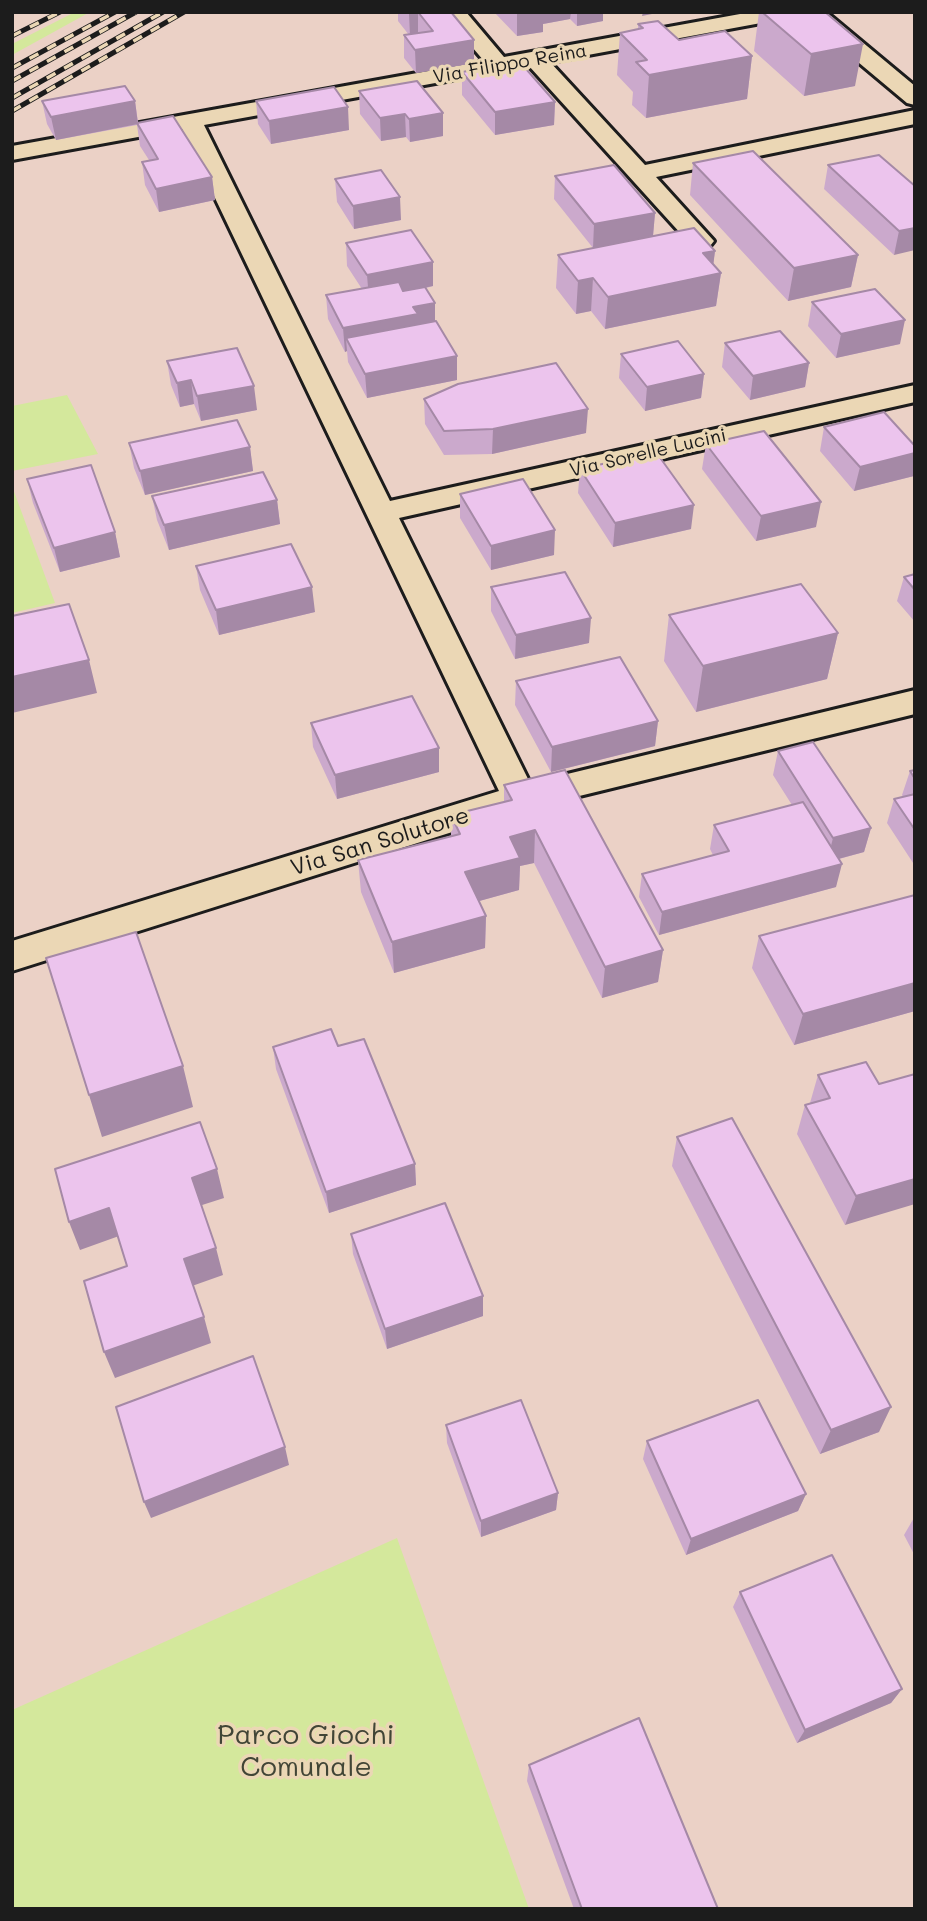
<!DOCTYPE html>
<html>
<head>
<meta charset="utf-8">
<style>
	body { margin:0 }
	#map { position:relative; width:927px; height:1921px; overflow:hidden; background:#ebd1c6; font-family:Mali,sans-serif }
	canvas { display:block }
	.frame { position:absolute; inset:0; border:14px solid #1c1c1c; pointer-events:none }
</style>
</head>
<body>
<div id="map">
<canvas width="927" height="1921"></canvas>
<div class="frame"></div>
</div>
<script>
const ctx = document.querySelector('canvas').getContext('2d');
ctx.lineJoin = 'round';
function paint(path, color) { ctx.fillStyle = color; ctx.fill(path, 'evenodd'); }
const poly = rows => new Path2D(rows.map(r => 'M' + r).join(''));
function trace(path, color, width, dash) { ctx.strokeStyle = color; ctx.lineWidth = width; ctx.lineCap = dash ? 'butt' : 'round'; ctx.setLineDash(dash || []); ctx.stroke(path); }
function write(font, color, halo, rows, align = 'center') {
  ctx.font = font + ' Mali,sans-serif'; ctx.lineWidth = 7; ctx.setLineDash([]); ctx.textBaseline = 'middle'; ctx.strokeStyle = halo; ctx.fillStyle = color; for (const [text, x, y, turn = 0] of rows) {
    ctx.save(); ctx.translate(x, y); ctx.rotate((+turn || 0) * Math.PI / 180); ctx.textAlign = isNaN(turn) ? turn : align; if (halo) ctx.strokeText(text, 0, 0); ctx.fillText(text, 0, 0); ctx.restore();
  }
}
const green = poly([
	[75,12,90,12,12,55,12,44],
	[67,395,98,454,12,471,12,406],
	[12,486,55,603,12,613],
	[397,1538,529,1909,12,1909,12,1710]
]);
const minor = poly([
	[448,12,466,12,504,57,751,12,798,12,788,18,550,62,645,165,915,110,915,124,656,177,714,241,710,246,701,249,692,246,529,66,204,125,390,501,915,385,915,402,399,518,530,783,915,690,915,714,522,810,12,971,12,941,499,791,182,129,12,160,12,146,484,61,449,20,448,12],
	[823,15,831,16,915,86,915,105,907,103,815,26,812,21,823,15]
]);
const rail = poly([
	[12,36,60,12],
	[12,68,115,12],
	[12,81,136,12],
	[12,98,163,12],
	[12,111,184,12]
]);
const wall = poly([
	[398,12,451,12,474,63,416,73,404,58,404,35,409,35,398,21],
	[494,12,603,12,603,21,577,26,570,19,543,24,543,32,517,36],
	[759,12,825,12,855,86,804,96,754,51],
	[638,24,679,40,752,56,747,99,646,118,632,105,633,92,617,75,620,33,638,29],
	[462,72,555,102,554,125,495,135,462,95],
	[359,91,443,113,443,136,410,142,406,137,381,141,360,114],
	[42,101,135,101,138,122,212,177,215,200,159,212,145,185,142,162,149,160,140,146,137,125,56,140,47,124],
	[256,101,349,130,271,144,258,124],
	[693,163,858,255,851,287,788,301,690,195],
	[828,165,915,186,894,255,824,189],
	[555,176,655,213,653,236,715,251,713,265,721,273,716,306,605,329,591,311,576,314,556,288,558,255,593,248,554,199],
	[335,179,401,220,354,229,337,202],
	[346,243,433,262,433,286,426,288,435,321,457,380,367,398,348,362,347,351,345,352,328,319,326,295,362,289,347,266],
	[812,302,900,344,836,358,808,326],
	[725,343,809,363,805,387,750,400,722,367],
	[621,354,704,374,701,398,645,411,619,378],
	[167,361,257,410,201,421,194,404,180,407,171,385],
	[424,399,586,433,492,454,444,455,425,424],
	[824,427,914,476,854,491,820,451],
	[129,443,250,447,253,471,145,495,134,468],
	[706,444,816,527,756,541,702,469],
	[580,469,691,529,613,547,578,493],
	[27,479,115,532,120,557,60,572,33,503],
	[460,494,554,555,491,570,460,518],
	[152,496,277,500,280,524,169,550,157,520],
	[196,566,315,612,219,635,200,590],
	[915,574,915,622,897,601,904,577],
	[491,587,589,643,515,659,491,611],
	[669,615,838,633,827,679,696,712,664,661],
	[516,681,658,721,655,746,551,772,515,705],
	[311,723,439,772,337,799,313,747],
	[778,751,871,828,864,852,839,859,836,887,659,935,639,897,642,874,713,855,710,849,714,825,792,805,773,775],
	[915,770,915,866,887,823,894,799,903,797,902,795,910,771],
	[504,785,663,950,658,982,602,998,534,863,520,866,519,890,479,901,486,916,485,948,394,973,361,892,358,860,451,836,451,815,504,802],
	[915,895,915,1011,794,1045,752,968,759,936],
	[338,1046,415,1164,416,1185,329,1213,276,1069,273,1047],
	[915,1074,845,1225,797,1134,805,1105,810,1103,818,1075,879,1084],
	[677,1137,879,1432,820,1454,672,1166],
	[351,1234,483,1296,483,1316,387,1349,353,1254],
	[446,1425,558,1493,556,1510,481,1537,447,1443],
	[647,1441,806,1494,798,1511,686,1555,643,1459],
	[915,1516,915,1556,904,1535],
	[740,1592,902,1689,891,1703,797,1743,733,1607],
	[529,1765,718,1909,574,1909,527,1781]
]);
const shadedWall = poly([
	[418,12,418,34,410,36,409,14],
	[517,12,571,12,570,19,543,24,543,32,517,36],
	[577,12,603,12,603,21,577,26],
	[643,12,662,12,642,16],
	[474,40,474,63,416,73,415,50],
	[863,44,855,86,804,96,811,54],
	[752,56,747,99,646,118,649,75],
	[135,101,138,124,56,140,51,117],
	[555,102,554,125,495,135,495,112],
	[348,107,349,130,271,144,269,121],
	[443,113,443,136,410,142,409,119],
	[405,114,406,137,381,141,380,118],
	[212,177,215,200,159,212,156,189],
	[400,197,401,220,354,229,353,206],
	[655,213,653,236,593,248,594,224],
	[915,228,915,250,894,255,899,231],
	[715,251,712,275,721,273,716,306,605,329,608,297,703,253],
	[858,255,851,287,788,301,794,268],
	[433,262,433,286,369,299,367,275],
	[593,278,591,311,576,314,578,281],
	[435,303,435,327,346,338,347,351,345,352,343,328,413,307],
	[905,320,900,344,836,358,841,334],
	[457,356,457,380,367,398,365,374],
	[809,363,805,387,750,400,753,376],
	[704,374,701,398,645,411,647,387],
	[191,380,194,404,180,407,177,383],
	[254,386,257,410,201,421,197,396],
	[588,409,586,433,492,454,493,429],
	[250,447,253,471,145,495,140,471],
	[915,453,914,476,854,491,860,467],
	[277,500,280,524,169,550,164,525],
	[821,502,816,527,756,541,761,516],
	[694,505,691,529,613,547,615,523],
	[555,530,554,555,491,570,491,546],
	[115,532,120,557,60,572,54,548],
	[312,587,315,612,219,635,216,610],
	[591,618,589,643,515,659,516,635],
	[838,633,827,679,696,712,703,666],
	[89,660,97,693,12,713,12,677],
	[658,721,655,746,551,772,552,747],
	[439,748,439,772,337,799,335,775],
	[871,828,864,852,827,862,833,838],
	[535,830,534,863,520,866,519,890,465,905,465,872,510,837],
	[842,864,836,887,659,935,662,912],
	[486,916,485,948,394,973,392,942],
	[663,950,658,982,602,998,605,967],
	[915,983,915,1011,794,1045,803,1014],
	[183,1066,193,1107,102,1137,89,1095],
	[415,1164,416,1185,329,1213,326,1192],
	[217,1169,224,1198,199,1206,192,1178],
	[915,1179,915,1204,845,1225,856,1196],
	[109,1208,119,1236,80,1250,69,1222],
	[216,1248,223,1275,192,1286,184,1259],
	[483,1296,483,1316,387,1349,385,1329],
	[204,1317,211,1343,115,1378,104,1352],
	[891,1407,879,1432,820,1454,831,1430],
	[285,1447,289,1465,151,1518,144,1502],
	[558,1493,556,1510,481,1537,481,1521],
	[806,1494,798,1511,686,1555,691,1539],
	[902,1689,891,1703,797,1743,805,1730]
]);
const building = poly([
	[418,12,451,12,474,40,415,50,404,35,433,31,418,12],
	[762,12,825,12,863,44,811,54,762,12],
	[658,21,679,40,725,31,752,56,649,75,636,62,647,60,620,33,643,28,638,24,658,21],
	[520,62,555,102,495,112,462,72,520,62],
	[417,81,443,113,409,119,405,114,380,118,359,91,417,81],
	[125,86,135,101,51,117,42,101,125,86],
	[334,87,348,107,269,121,256,101,334,87],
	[173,116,212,177,156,189,142,162,158,159,137,123,173,116],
	[753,151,858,255,794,268,693,163,753,151],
	[879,155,915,186,915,228,899,231,828,165,879,155],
	[614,165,655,213,594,224,555,176,614,165],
	[381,170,400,197,353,206,335,179,381,170],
	[694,228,715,251,703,253,721,273,608,297,593,278,578,281,558,255,694,228],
	[411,230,433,262,367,275,346,243,411,230],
	[399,282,403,291,425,287,435,303,413,307,418,314,343,328,326,295,399,282],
	[875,289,905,320,841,334,812,302,875,289],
	[436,321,457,356,365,374,346,338,436,321],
	[780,331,809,363,753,376,725,343,780,331],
	[678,341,704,374,647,387,621,354,678,341],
	[237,348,254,386,197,396,191,380,177,383,167,361,237,348],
	[556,363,588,409,493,429,444,431,424,399,458,384,556,363],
	[884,412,915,446,915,453,860,467,824,427,884,412],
	[237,420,250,447,140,471,129,443,237,420],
	[764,431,821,502,761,516,706,444,764,431],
	[656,452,694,505,615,523,580,469,656,452],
	[91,465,115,532,54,548,27,479,91,465],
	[263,472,277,500,164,525,152,496,263,472],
	[523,479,555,530,491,546,460,494,523,479],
	[291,544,312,587,216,610,196,566,291,544],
	[565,572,591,618,516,635,491,587,565,572],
	[915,574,915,590,904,577,915,574],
	[801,584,838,633,703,666,669,615,801,584],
	[69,604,89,660,12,677,12,616,69,604],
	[620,657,658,721,552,747,516,681,620,657],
	[412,696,439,748,335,775,311,723,412,696],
	[813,742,871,828,833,838,778,751,813,742],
	[565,770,663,950,605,967,535,830,510,837,520,858,465,872,486,916,392,942,358,860,460,834,451,815,512,800,504,785,565,770],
	[915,770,915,779,910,771,915,770],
	[915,794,915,830,894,799,915,794],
	[803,802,842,864,662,912,642,874,729,851,714,825,803,802],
	[915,895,915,983,803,1014,759,936,915,895],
	[136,932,183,1066,89,1095,46,958,136,932],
	[331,1029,338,1046,364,1039,415,1164,326,1192,273,1047,331,1029],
	[866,1062,879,1084,915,1074,915,1179,856,1196,805,1105,830,1098,818,1075,866,1062],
	[732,1118,891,1407,831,1430,677,1137,732,1118],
	[200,1122,217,1169,192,1178,216,1248,184,1259,204,1317,104,1352,84,1281,127,1266,109,1208,69,1222,55,1169,200,1122],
	[445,1203,483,1296,385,1329,351,1234,445,1203],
	[253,1356,285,1447,144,1502,116,1407,253,1356],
	[521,1400,558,1493,481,1521,446,1425,521,1400],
	[758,1400,806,1494,691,1539,647,1441,758,1400],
	[832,1555,902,1689,805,1730,740,1592,832,1555],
	[639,1718,718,1909,582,1909,529,1765,639,1718]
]);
const farStreetnames = [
	["Via Filippo Reina",510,64,-10],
	["Via Sorelle Lucini",648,453,-13]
];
const streetNames = [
	["Via San Solutore",380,842,-17]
];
const nearParknames = [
	["Parco Giochi",306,1735],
	["Comunale",306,1767]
];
paint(green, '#d4e89c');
trace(minor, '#1c1c1c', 6);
paint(minor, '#ebd7b5');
trace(rail, '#1c1c1c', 5);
trace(rail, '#ebd7b5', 3.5, [10]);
paint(wall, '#cba9cc');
paint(shadedWall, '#a589a6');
paint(building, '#ecc4ed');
trace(building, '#a589a6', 2);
write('19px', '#1c1c1c', '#ebd7b5', farStreetnames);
write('23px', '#1c1c1c', '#ebd7b5', streetNames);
write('28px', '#414536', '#ebd7b5', nearParknames);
</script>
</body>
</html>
